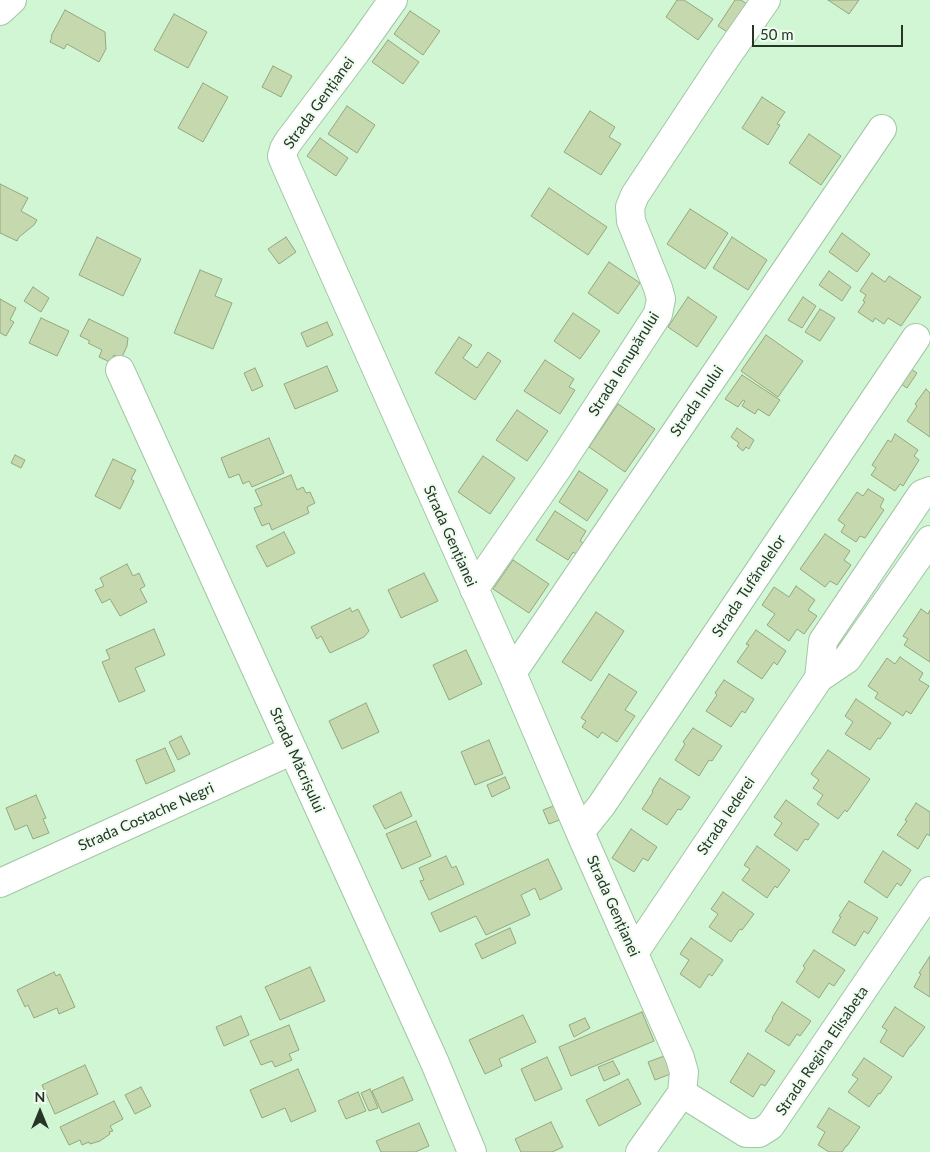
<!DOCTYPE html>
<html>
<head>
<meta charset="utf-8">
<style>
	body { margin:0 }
	#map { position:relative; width:930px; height:1152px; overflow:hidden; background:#d1f6d4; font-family:Lato,sans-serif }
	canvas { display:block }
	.north { position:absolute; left:15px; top:1087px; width:50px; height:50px; -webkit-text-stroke:4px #eefdef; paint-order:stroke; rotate:0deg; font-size:14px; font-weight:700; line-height:20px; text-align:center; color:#273528 }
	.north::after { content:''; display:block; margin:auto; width:18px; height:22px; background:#273528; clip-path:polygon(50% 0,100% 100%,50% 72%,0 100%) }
	.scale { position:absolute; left:752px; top:25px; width:151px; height:22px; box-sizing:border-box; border:2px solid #273528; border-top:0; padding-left:6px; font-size:15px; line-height:18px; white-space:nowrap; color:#273528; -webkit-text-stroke:4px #eefdef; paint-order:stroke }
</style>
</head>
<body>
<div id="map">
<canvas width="930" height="1152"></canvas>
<div class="north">N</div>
<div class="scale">50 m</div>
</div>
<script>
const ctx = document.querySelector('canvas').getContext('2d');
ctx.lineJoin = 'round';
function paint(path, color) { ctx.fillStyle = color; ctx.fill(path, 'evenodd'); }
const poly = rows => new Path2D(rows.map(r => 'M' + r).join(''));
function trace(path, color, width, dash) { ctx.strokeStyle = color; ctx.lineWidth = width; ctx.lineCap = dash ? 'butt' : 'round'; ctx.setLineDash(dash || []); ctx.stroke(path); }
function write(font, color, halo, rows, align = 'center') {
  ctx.font = font + ' Lato,sans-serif'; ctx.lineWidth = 4; ctx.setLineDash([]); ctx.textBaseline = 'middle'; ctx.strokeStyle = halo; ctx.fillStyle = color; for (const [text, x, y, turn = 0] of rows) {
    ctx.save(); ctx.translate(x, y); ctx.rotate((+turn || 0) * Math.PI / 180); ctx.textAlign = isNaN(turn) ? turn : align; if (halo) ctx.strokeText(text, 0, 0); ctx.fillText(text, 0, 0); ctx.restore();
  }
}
const building = poly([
	[677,0,684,0,713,19,698,40,666,17,677,0],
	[735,0,741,0,750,6,732,35,718,26,735,0],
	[828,0,859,0,849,14,828,0],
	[65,10,105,32,106,49,99,62,67,44,64,49,50,42,52,37,51,36,65,10],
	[410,11,440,31,423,55,394,34,410,11],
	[174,14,207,32,188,68,154,50,174,14],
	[388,40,419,62,403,84,372,62,388,40],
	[273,66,292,76,281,97,262,87,273,66],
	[203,83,228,97,203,142,178,128,203,83],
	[762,97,785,112,777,124,780,125,768,145,742,128,762,97],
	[347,106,375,125,357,153,328,134,347,106],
	[590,111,615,127,609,137,621,144,601,175,564,152,590,111],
	[809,134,841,156,821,185,789,163,809,134],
	[320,138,348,158,336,176,307,156,320,138],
	[0,184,28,198,21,211,37,220,34,225,19,237,17,241,0,233,0,184],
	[549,188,607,227,588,255,531,216,549,188],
	[690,209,728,233,705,269,667,244,690,209],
	[842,233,870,254,857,272,829,252,842,233],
	[97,237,141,259,123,296,79,275,97,237],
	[286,237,296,252,279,264,268,249,286,237],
	[732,237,767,260,748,290,713,268,732,237],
	[609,262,640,283,618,314,588,293,609,262],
	[200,270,222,279,215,296,232,303,213,349,174,333,200,270],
	[829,271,851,287,842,301,819,285,829,271],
	[872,273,885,282,889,276,921,297,901,326,888,318,884,324,875,318,873,322,858,312,865,302,863,301,866,295,860,291,872,273],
	[33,287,49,298,41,312,24,301,33,287],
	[688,297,717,317,697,347,668,327,688,297],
	[803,297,816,306,802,328,788,320,803,297],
	[0,299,16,308,10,320,14,322,6,336,0,333,0,299],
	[820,309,835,318,820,341,805,332,820,309],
	[573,313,600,331,580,359,554,341,573,313],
	[41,318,69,331,57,356,29,343,41,318],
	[89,319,128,338,127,346,122,357,118,358,114,355,110,362,99,357,102,350,88,343,90,341,80,336,89,319],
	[327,322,333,335,307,347,301,333,327,322],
	[766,335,803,361,778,397,741,371,766,335],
	[459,337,472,345,463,358,477,368,488,352,501,361,475,400,435,373,459,337],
	[545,360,574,379,569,387,575,390,560,414,524,391,545,360],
	[327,366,338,391,295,409,284,384,327,366],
	[908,367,917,373,907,388,898,382,908,367],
	[255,368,263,386,252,391,244,373,255,368],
	[742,375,780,400,769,416,758,409,755,414,742,406,745,401,743,400,738,407,725,399,742,375],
	[926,389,930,393,930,437,907,421,917,406,915,404,926,389],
	[618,404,655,429,625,472,589,447,618,404],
	[517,410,548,431,527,461,496,440,517,410],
	[737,428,754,440,749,449,746,447,743,451,737,446,739,443,731,437,737,428],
	[895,434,918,450,914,456,919,460,903,486,900,484,895,491,871,475,876,468,872,465,888,440,891,442,895,434],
	[269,438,284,473,252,487,249,481,243,484,239,474,229,478,221,458,269,438],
	[15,455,25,460,21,468,11,463,15,455],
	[483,456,515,478,490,514,458,492,483,456],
	[113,459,136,470,131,479,134,481,120,509,95,496,113,459],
	[579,471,608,490,587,521,559,502,579,471],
	[291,475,297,490,303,487,306,493,310,492,315,503,307,507,309,513,272,530,269,523,262,526,254,508,262,505,255,490,291,475],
	[868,489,884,499,880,507,884,510,865,538,860,536,856,542,841,532,845,525,838,520,857,492,863,496,868,489],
	[555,511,586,531,580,541,588,546,581,557,573,552,568,560,536,540,555,511],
	[284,532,295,553,267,567,256,546,284,532],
	[825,534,850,551,844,560,851,565,837,585,830,581,825,587,800,569,825,534],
	[513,560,549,584,529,613,493,589,513,560],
	[127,564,133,576,139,573,145,586,140,589,147,602,120,616,110,599,102,603,95,590,104,586,100,578,127,564],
	[424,573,438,601,401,618,388,590,424,573],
	[796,586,815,600,808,610,817,616,804,634,797,629,789,641,767,625,775,614,762,605,774,587,789,597,796,586],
	[350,608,352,612,358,609,369,631,364,637,330,653,321,636,317,639,311,627,350,608],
	[921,609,928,614,930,610,930,662,904,645,908,639,903,636,921,609],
	[596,612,624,631,591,681,562,662,596,612],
	[154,629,165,655,135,668,145,691,119,702,102,662,110,659,106,650,154,629],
	[756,630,786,651,777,665,774,662,762,679,737,662,749,645,746,644,756,630],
	[466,650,482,684,449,700,433,665,466,650],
	[900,657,923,673,919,680,929,686,911,714,906,711,903,716,875,698,878,693,868,686,887,658,895,664,900,657],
	[609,674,637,692,625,710,635,716,617,742,602,732,598,738,582,727,586,721,581,718,609,674],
	[724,680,754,699,745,713,742,711,731,727,706,711,717,695,715,693,724,680],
	[856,699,891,723,880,739,878,738,870,750,845,734,853,722,845,716,856,699],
	[366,703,379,732,342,749,329,721,366,703],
	[693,728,722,746,712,761,709,760,699,776,675,760,685,744,683,742,693,728],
	[181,736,190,754,178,760,169,742,181,736],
	[489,740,503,774,475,785,461,752,489,740],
	[165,748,175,771,146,784,136,760,165,748],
	[828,750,870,779,847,812,845,810,838,819,817,804,823,795,813,788,819,780,811,774,828,750],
	[505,777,510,788,492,797,487,785,505,777],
	[660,778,690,797,681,810,678,809,667,825,642,809,653,792,652,791,660,778],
	[401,792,412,816,385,829,373,806,401,792],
	[36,795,46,818,43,819,49,833,33,839,27,825,15,830,6,808,36,795],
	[786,800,819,824,808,840,805,839,797,851,774,835,782,823,774,817,786,800],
	[916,803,930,812,930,836,927,834,918,849,897,835,907,821,905,820,916,803],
	[556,805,562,819,549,824,543,810,556,805],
	[416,821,431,856,402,869,386,834,416,821],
	[631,829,657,847,648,861,643,858,634,872,612,858,631,829],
	[757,846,790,870,777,888,775,886,767,898,742,880,750,869,744,865,757,846],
	[883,851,911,870,901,886,897,883,887,898,864,882,883,851],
	[446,856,452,868,456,866,464,884,429,900,420,881,424,880,419,868,446,856],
	[548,859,562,889,540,900,535,888,521,895,530,915,486,935,476,916,440,932,431,913,548,859],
	[723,892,754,914,742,930,740,929,731,942,709,927,718,914,711,909,723,892],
	[849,901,878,918,868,934,864,931,855,946,832,932,841,917,839,916,849,901],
	[510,928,516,943,482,959,475,944,510,928],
	[691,938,723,960,712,976,709,974,700,988,680,974,689,960,680,954,691,938],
	[814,950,845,970,834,986,829,983,819,998,796,982,805,968,803,966,814,950],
	[930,956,930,997,914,987,921,974,919,973,930,956],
	[310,967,325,1001,280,1020,265,987,310,967],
	[54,972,56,976,60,974,75,1007,59,1014,57,1008,34,1018,28,1005,25,1007,17,990,54,972],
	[782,1002,811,1021,800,1036,797,1034,789,1046,765,1031,773,1019,772,1018,782,1002],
	[895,1007,925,1027,911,1046,910,1046,903,1057,880,1042,887,1030,882,1027,895,1007],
	[642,1012,654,1041,571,1076,559,1047,642,1012],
	[523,1015,536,1042,499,1059,502,1066,485,1074,469,1040,523,1015],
	[241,1016,249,1035,224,1046,216,1027,241,1016],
	[585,1018,590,1028,574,1037,569,1025,585,1018],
	[289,1025,299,1050,289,1054,292,1060,275,1067,272,1061,261,1065,250,1041,289,1025],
	[748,1053,775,1071,765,1086,761,1084,753,1097,730,1082,748,1053],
	[667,1055,673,1073,655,1080,648,1062,667,1055],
	[547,1057,562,1089,535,1101,521,1069,547,1057],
	[864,1058,892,1077,880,1094,879,1093,869,1107,848,1092,858,1079,852,1075,864,1058],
	[613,1061,620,1074,604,1081,598,1067,613,1061],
	[85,1065,98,1094,55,1114,42,1085,85,1065],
	[298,1069,316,1111,291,1122,285,1108,262,1118,250,1090,298,1069],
	[403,1077,413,1100,382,1113,372,1091,403,1077],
	[628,1079,641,1104,599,1126,586,1100,628,1079],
	[141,1087,151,1106,135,1114,125,1095,141,1087],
	[370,1089,378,1108,369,1111,361,1093,370,1089],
	[358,1092,366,1111,346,1119,338,1101,358,1092],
	[114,1101,123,1119,110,1126,113,1131,109,1132,110,1134,100,1141,90,1144,89,1142,82,1145,80,1140,69,1145,60,1127,114,1101],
	[829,1108,860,1127,847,1146,846,1146,842,1152,829,1152,818,1145,825,1132,817,1127,829,1108],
	[551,1122,563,1147,552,1152,521,1152,515,1139,551,1122],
	[419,1123,429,1146,415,1152,381,1152,376,1141,419,1123]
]);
const minor = poly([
	[393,0,356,52,288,142,284,149,282,156,286,166,512,673,580,832,680,1058,684,1072,682,1093,640,1152],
	[0,11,12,0],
	[120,370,435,1063,472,1152],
	[474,589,557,469,658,314,661,299,658,288,631,221,630,207,635,195,727,56,766,0],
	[512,673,882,129],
	[819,678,823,641,922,494,930,491],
	[580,832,601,806,916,338],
	[0,883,293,750],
	[634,953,819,678,847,659,930,540],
	[682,1093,746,1133,759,1133,770,1126,930,891]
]);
const streetNames = [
	["Strada Gențianei",319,103,-54],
	["Strada Ienupărului",624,364,-58],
	["Strada Inului",697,401,-56],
	["Strada Gențianei",450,536,66],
	["Strada Tufănelelor",749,586,-56],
	["Strada Măcrișului",297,760,66],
	["Strada Iederei",726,816,-56],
	["Strada Costache Negri",146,817,-24],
	["Strada Gențianei",613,906,66],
	["Strada Regina Elisabeta",822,1051,-56]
];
paint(building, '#c5d8ae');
trace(building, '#95a67f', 1);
trace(minor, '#a2c6a6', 30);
trace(minor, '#fff', 28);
write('15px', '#273528', '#eefdef', streetNames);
</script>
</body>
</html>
